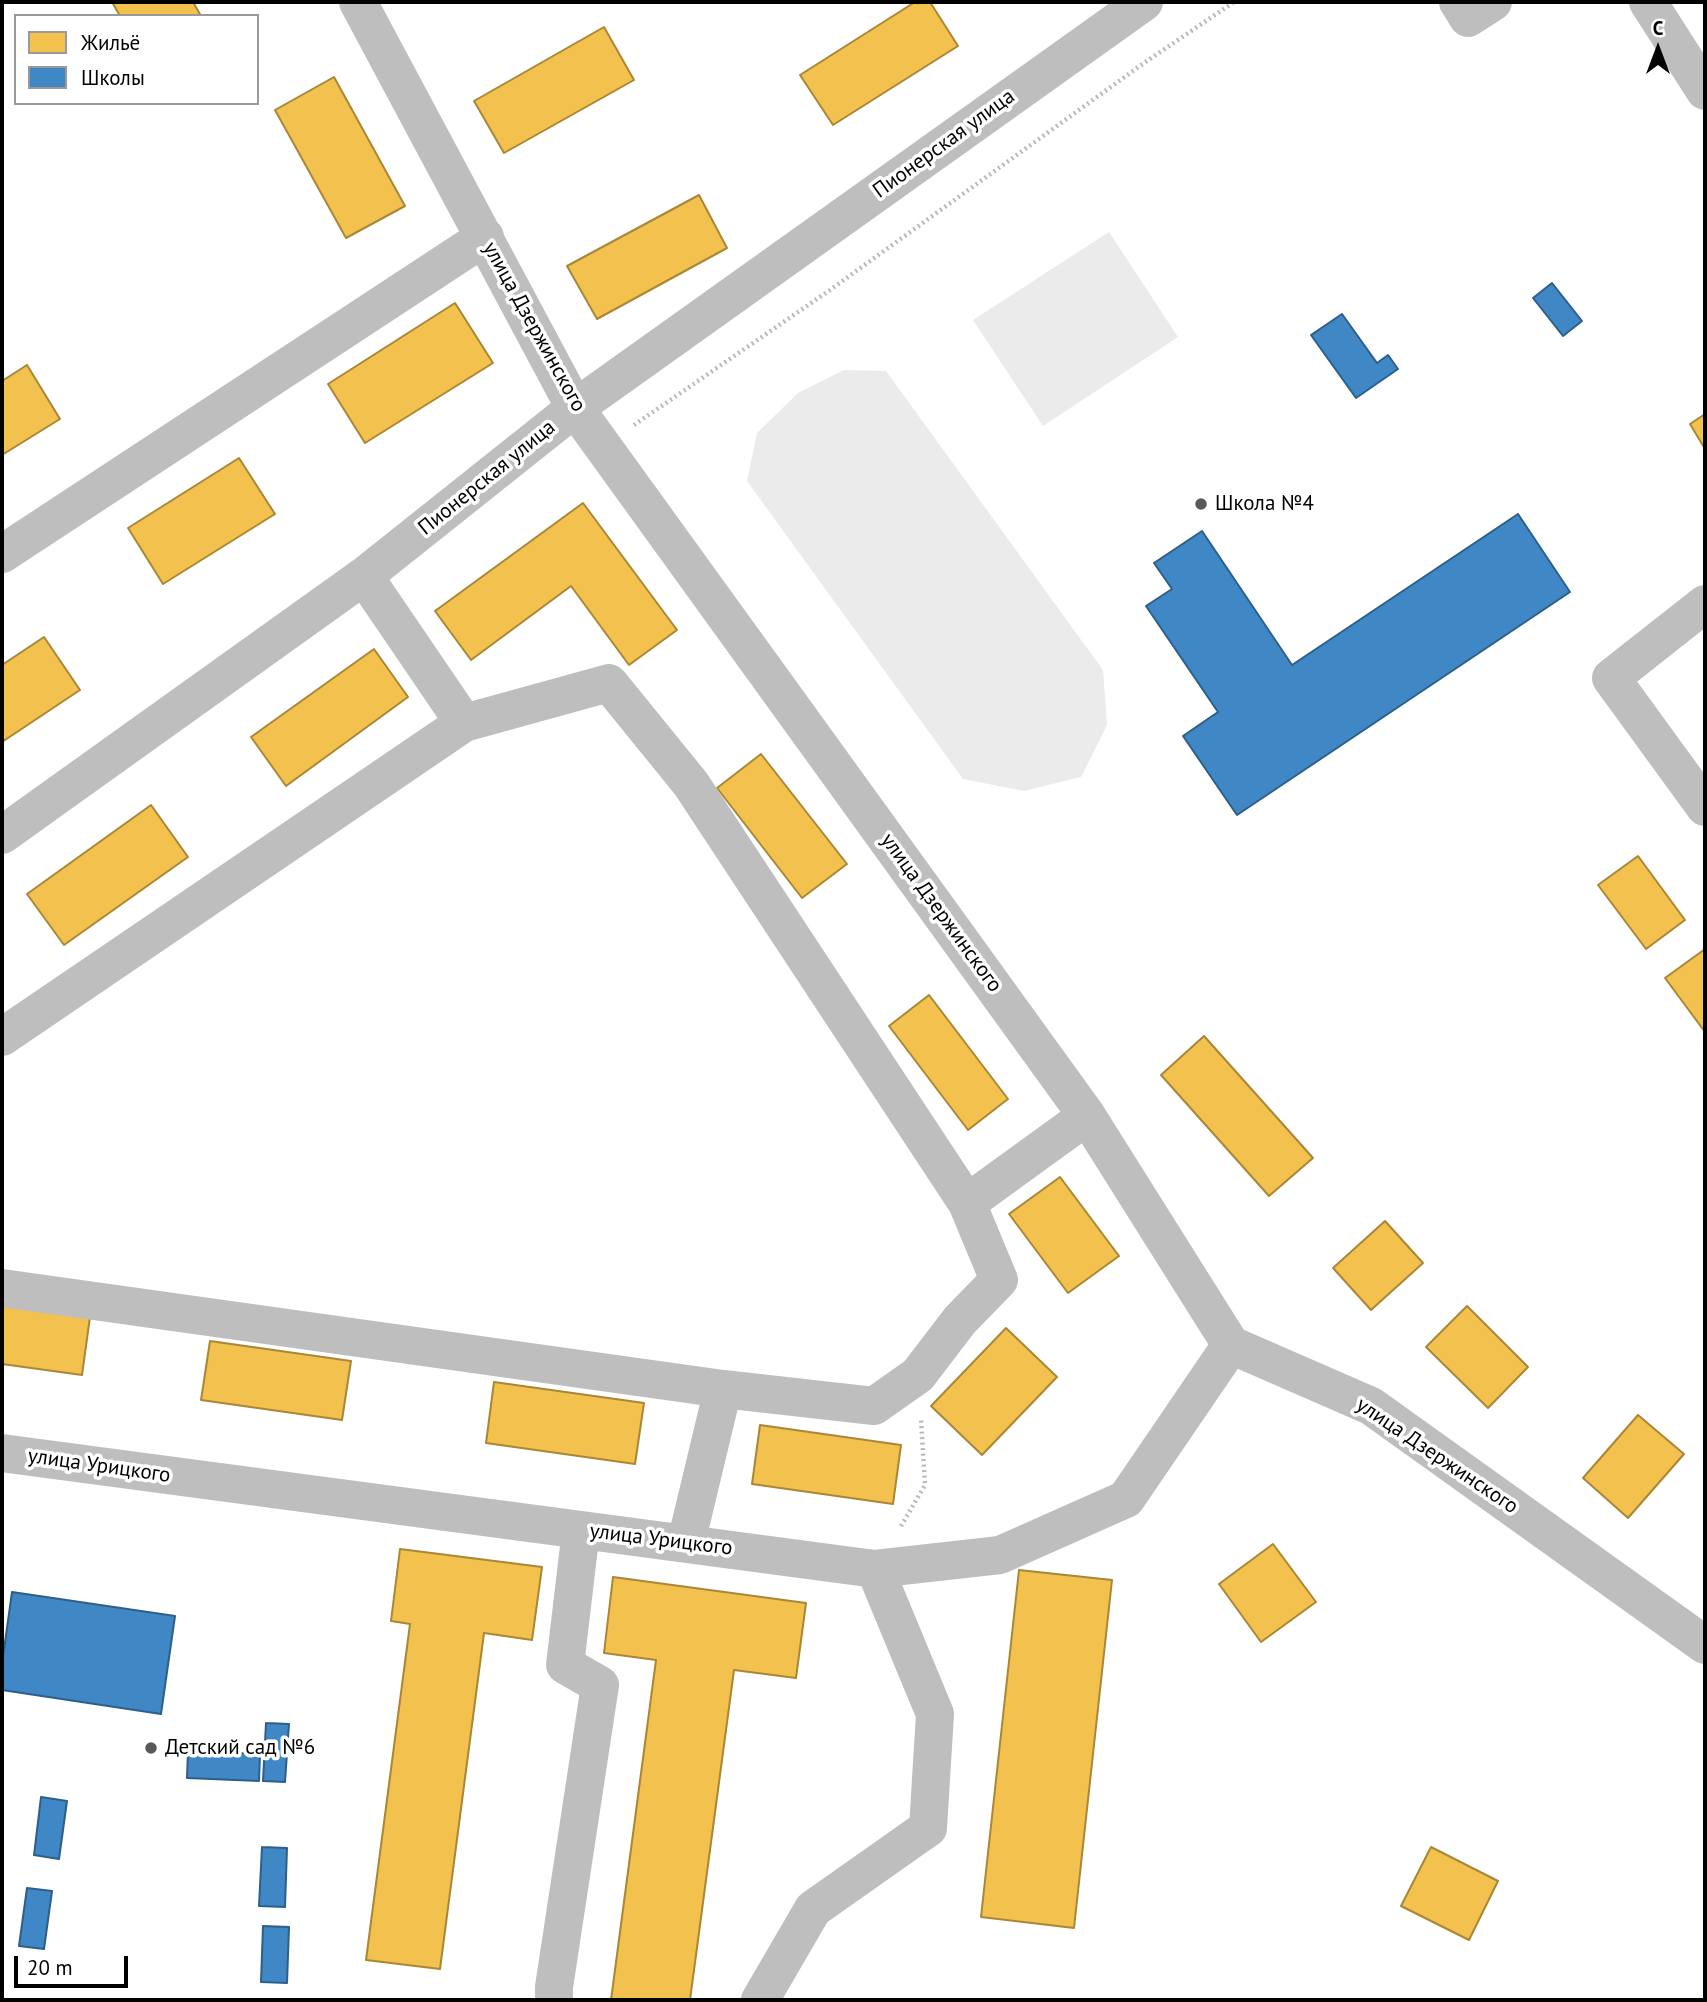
<!DOCTYPE html>
<html>
<head>
<meta charset="utf-8">
<style>
	body { margin:0 }
	#map { position:relative; width:1707px; height:2002px; overflow:hidden; background:#fff; font-family:"PT Sans",sans-serif }
	canvas { display:block }
	.frame { position:absolute; inset:0; border:4px solid #000; pointer-events:none }
	.legend { position:absolute; left:14px; top:14px; width:245px; height:91px; box-sizing:border-box; background:#fff; border:2px solid #999; margin:0; padding:9px 12px; list-style:none; font-size:21px; color:#000 }
	.legend li { display:flex; align-items:center; gap:14px; height:35px }
	.legend b { width:35px; border:2px solid #999 }
	.north { position:absolute; left:1623px; top:14px; width:70px; height:70px; -webkit-text-stroke:5px #fff; paint-order:stroke; rotate:0deg; font-size:19px; font-weight:700; line-height:28px; text-align:center; color:#000 }
	.north::after { content:''; display:block; margin:auto; width:24px; height:32px; background:#000; clip-path:polygon(50% 0,100% 100%,50% 72%,0 100%) }
	.scale { position:absolute; left:14px; top:1956px; width:114px; height:32px; box-sizing:border-box; border:4px solid #000; border-top:0; padding-left:9px; font-size:21px; line-height:24px; white-space:nowrap; color:#000; -webkit-text-stroke:5px #fff; paint-order:stroke }
</style>
</head>
<body>
<div id="map">
<canvas width="1707" height="2002"></canvas>
<div class="frame"></div>
<ul class="legend">
<li><b style="height:19px;background:#f2c14e"></b>Жильё</li>
<li><b style="height:19px;background:#3f88c5"></b>Школы</li>
</ul>
<div class="north">С</div>
<div class="scale">20 m</div>
</div>
<script>
const ctx = document.querySelector('canvas').getContext('2d');
ctx.lineJoin = 'round';
function paint(path, color) { ctx.fillStyle = color; ctx.fill(path, 'evenodd'); }
const poly = rows => new Path2D(rows.map(r => 'M' + r).join(''));
function trace(path, color, width, dash) { ctx.strokeStyle = color; ctx.lineWidth = width; ctx.lineCap = dash ? 'butt' : 'round'; ctx.setLineDash(dash || []); ctx.stroke(path); }
function write(font, color, halo, rows, align = 'center') {
  ctx.font = font + ' "PT Sans",sans-serif'; ctx.lineWidth = 7; ctx.setLineDash([]); ctx.textBaseline = 'middle'; ctx.strokeStyle = halo; ctx.fillStyle = color; for (const [text, x, y, turn = 0] of rows) {
    ctx.save(); ctx.translate(x, y); ctx.rotate((+turn || 0) * Math.PI / 180); ctx.textAlign = isNaN(turn) ? turn : align; if (halo) ctx.strokeText(text, 0, 0); ctx.fillText(text, 0, 0); ctx.restore();
  }
}
const green = poly([
	[1109,232,1178,337,1043,426,973,320],
	[844,370,886,371,1103,670,1107,725,1081,777,1024,791,963,779,747,481,757,433,798,393]
]);
const homes = poly([
	[112,2,193,2,201,16,120,16,112,2],
	[915,2,930,2,958,46,833,125,800,75,915,2],
	[604,27,634,80,504,153,474,101,604,27],
	[334,77,405,206,346,238,275,110,334,77],
	[699,195,727,248,597,319,567,266,699,195],
	[455,303,493,363,365,443,328,384,455,303],
	[27,365,60,419,2,455,2,381,27,365],
	[1705,414,1705,449,1690,424,1705,414],
	[239,458,275,514,163,584,128,528,239,458],
	[583,503,677,630,629,665,571,586,471,660,435,611,583,503],
	[44,637,80,690,2,742,2,665,44,637],
	[374,649,408,697,286,786,251,737,374,649],
	[761,754,847,864,802,898,717,788,761,754],
	[151,805,188,857,64,945,27,894,151,805],
	[1638,856,1685,920,1646,949,1598,885,1638,856],
	[1705,949,1705,1032,1665,978,1705,949],
	[929,995,1008,1099,968,1130,889,1026,929,995],
	[1204,1036,1313,1158,1269,1196,1161,1075,1204,1036],
	[1060,1177,1119,1256,1068,1293,1009,1214,1060,1177],
	[1385,1221,1423,1263,1371,1310,1333,1268,1385,1221],
	[2,1304,90,1317,82,1375,2,1364,2,1304],
	[1467,1306,1528,1367,1488,1408,1426,1347,1467,1306],
	[1006,1328,1057,1377,982,1455,931,1406,1006,1328],
	[210,1341,351,1361,342,1420,201,1400,210,1341],
	[494,1382,644,1403,635,1464,486,1443,494,1382],
	[1638,1415,1684,1454,1628,1518,1583,1478,1638,1415],
	[760,1425,901,1445,893,1504,752,1484,760,1425],
	[1273,1544,1316,1602,1261,1642,1219,1584,1273,1544],
	[400,1549,542,1567,532,1640,484,1633,440,1969,366,1960,410,1624,391,1621,400,1549],
	[1019,1570,1112,1580,1074,1928,981,1917,1019,1570],
	[613,1577,806,1603,796,1678,734,1670,690,2000,611,2000,656,1660,604,1653,613,1577],
	[1431,1847,1498,1881,1469,1940,1401,1906,1431,1847]
]);
const schools = poly([
	[1552,283,1582,321,1563,336,1533,298,1552,283],
	[1342,314,1377,363,1388,355,1398,369,1356,398,1311,335,1342,314],
	[1518,514,1570,592,1237,815,1183,736,1218,712,1146,606,1172,589,1154,563,1202,531,1292,665,1518,514],
	[12,1592,175,1616,161,1714,2,1690,2,1664,12,1592],
	[266,1723,289,1724,285,1782,263,1781,266,1723],
	[188,1751,260,1754,259,1781,187,1778,188,1751],
	[41,1797,67,1801,59,1859,34,1855,41,1797],
	[262,1847,287,1848,285,1907,259,1906,262,1847],
	[27,1888,52,1891,44,1949,19,1946,27,1888],
	[263,1926,289,1927,287,1983,261,1982,263,1926]
]);
const path = poly([
	[634,425,830,290,1144,63,1234,2],
	[901,1526,925,1485,921,1419]
]);
const minor = poly([
	[358,2,575,408,1087,1116,1231,1345,1371,1406,1705,1645],
	[1458,2,1468,18,1493,2],
	[1648,2,1705,91],
	[2,554,485,237],
	[364,576,464,723],
	[1705,604,1611,678,1705,807],
	[2,835,364,576,575,408,1144,2],
	[2,1037,464,723,609,683,691,784,967,1203,999,1280,960,1320,918,1375,874,1406,723,1389,2,1288],
	[967,1203,1087,1116],
	[2,1453,875,1569,1000,1555,1126,1499,1231,1345],
	[686,1543,723,1389],
	[554,2000,554,1987,600,1685,565,1665,581,1530],
	[760,2000,813,1909,928,1828,935,1714,875,1569]
]);
const markers = [
	[1201,504,7,"#595959"],
	[151,1748,7,"#595959"]
];
const streetNames = [
	["Пионерская улица",944,144,-36],
	["улица Дзержинского",534,327,61],
	["Пионерская улица",487,478,-39],
	["улица Дзержинского",941,913,54],
	["улица Дзержинского",1437,1456,34],
	["улица Урицкого",99,1466,8],
	["улица Урицкого",661,1540,7]
];
const poiNames = [
	["Школа №4",1215,504],
	["Детский сад №6",165,1748]
];
paint(green, '#ebebeb');
paint(homes, '#f2c14e');
trace(homes, '#a98737', 2);
paint(schools, '#3f88c5');
trace(schools, '#2c5f8a', 2);
trace(path, '#b9b9b9', 4.5, [2, 3.5]);
trace(minor, '#bebebe', 38);
for (const [x, y, r, color] of markers) { const dot = new Path2D(); dot.arc(x, y, r, 0, 2 * Math.PI); ctx.fillStyle = color; ctx.fill(dot); trace(dot, '#fff', 2.5); }
write('21px', '#000', '#fff', streetNames);
write('21px', '#000', '#fff', poiNames, 'left');
</script>
</body>
</html>
